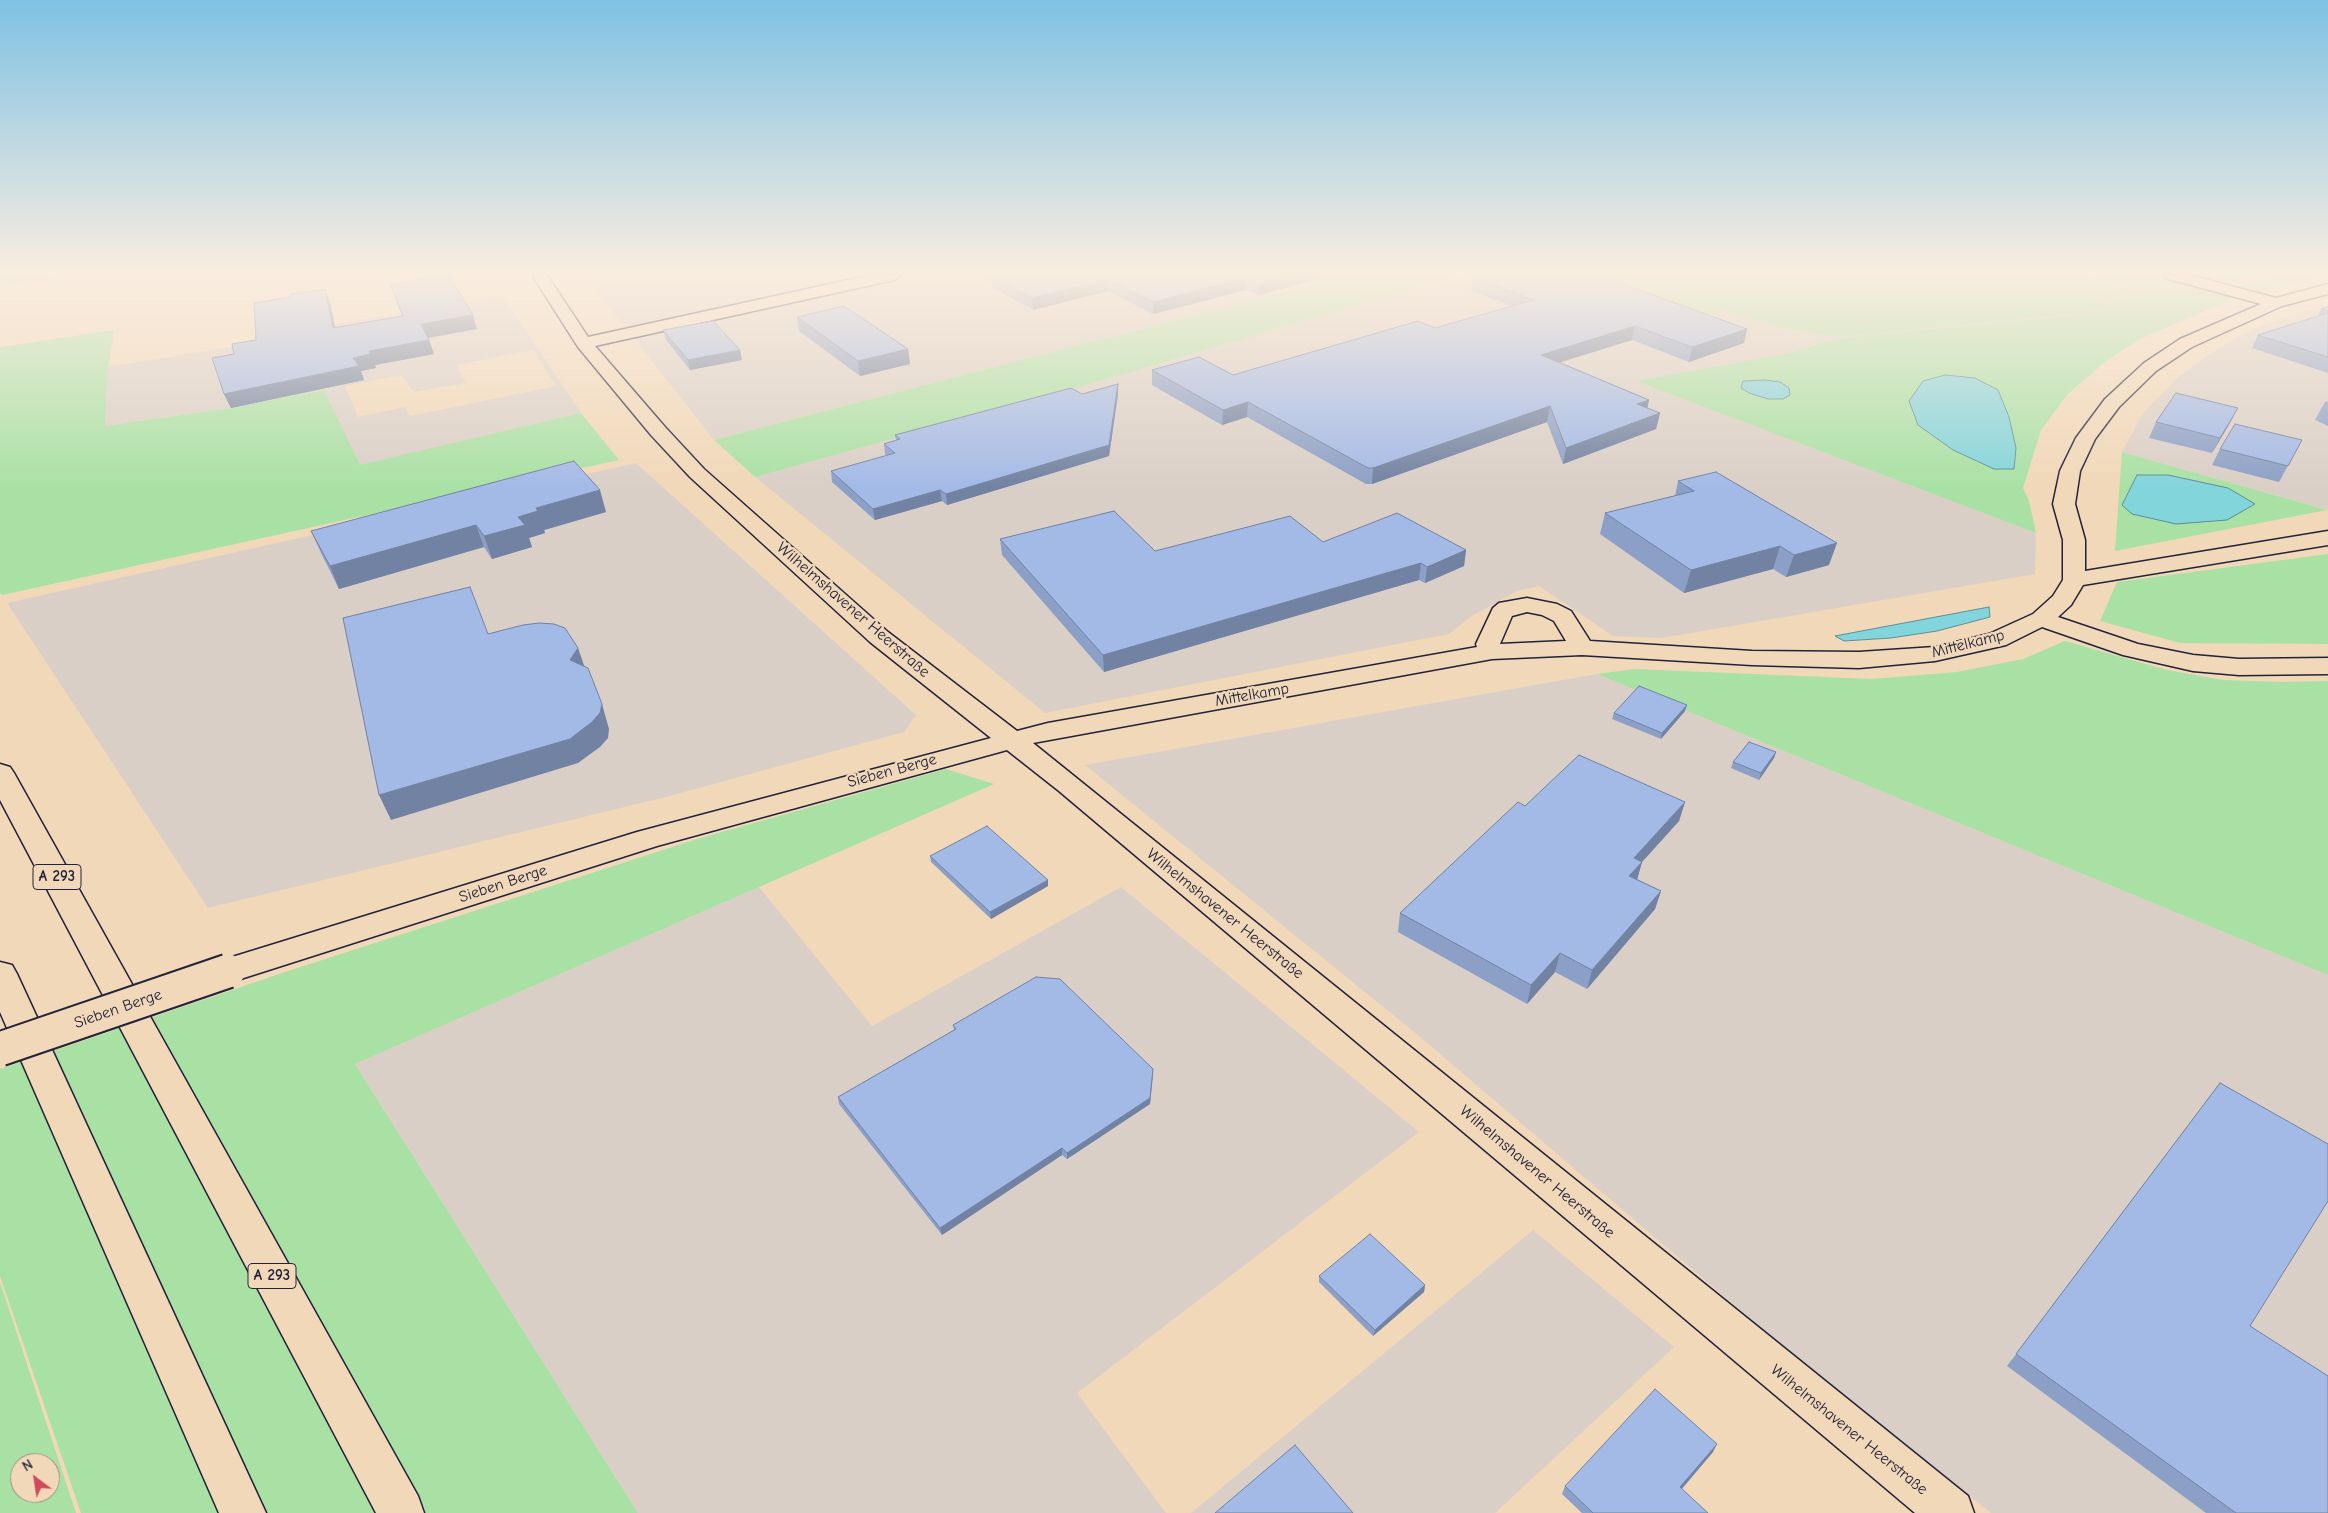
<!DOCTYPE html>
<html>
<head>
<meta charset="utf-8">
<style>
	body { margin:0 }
	#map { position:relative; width:2328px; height:1513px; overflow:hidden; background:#f1d8b9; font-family:"Comic Neue",sans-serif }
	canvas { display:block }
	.north { position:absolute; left:10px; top:1453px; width:50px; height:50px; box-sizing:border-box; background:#f1d8b9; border:1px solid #9e8f87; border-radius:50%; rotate:329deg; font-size:14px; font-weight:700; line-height:20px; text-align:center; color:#22223b }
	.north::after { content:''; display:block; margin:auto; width:18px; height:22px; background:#d1495b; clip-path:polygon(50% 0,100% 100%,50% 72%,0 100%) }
</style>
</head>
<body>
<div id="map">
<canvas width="2328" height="1513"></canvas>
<div class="north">N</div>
</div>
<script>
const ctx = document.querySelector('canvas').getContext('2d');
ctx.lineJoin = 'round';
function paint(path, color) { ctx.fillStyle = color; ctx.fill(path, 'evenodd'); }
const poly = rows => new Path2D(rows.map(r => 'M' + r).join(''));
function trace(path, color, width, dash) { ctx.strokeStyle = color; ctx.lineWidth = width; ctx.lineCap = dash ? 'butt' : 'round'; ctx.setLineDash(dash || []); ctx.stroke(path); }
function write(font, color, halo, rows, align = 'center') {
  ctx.font = font + ' "Comic Neue",sans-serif'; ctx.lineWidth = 5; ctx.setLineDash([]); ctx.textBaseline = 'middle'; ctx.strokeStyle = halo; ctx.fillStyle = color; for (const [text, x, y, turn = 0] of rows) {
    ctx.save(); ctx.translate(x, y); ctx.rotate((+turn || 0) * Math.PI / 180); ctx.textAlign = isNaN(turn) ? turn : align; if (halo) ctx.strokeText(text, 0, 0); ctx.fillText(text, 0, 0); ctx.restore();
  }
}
const built = poly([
	[584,275,1348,275,714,440],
	[1460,275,2083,275,2134,289,2095,313,1839,338,1785,354,1637,381,2036,533,2035,574,1662,638,1613,636,1539,586,1517,591,1472,616,1449,634,1045,713,755,477,1073,389],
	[503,296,581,413,360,466,324,390,231,408,105,426,108,367,298,336,299,330],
	[533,350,556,386,410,416,405,407,358,417,345,386,401,375,414,392,466,383,457,365],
	[2328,304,2328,510,2122,452,2144,412,2177,378,2197,363,2227,343,2262,325],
	[636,463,916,715,904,732,666,797,208,908,7,603],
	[1597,674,2328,975,2328,1513,1991,1513,1775,1340,1419,1036,1085,765],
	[759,887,872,1026,1121,887,1419,1132,1077,1393,1166,1513,638,1513,355,1064],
	[1533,1230,1674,1347,1495,1513,1191,1513]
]);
const green = poly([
	[0,275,77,275,0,287],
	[1348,275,1460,275,1073,389,755,477,714,440],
	[1567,275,2076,275,2130,290,2093,312,1837,337,1784,328,1724,311,1695,320],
	[2083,275,2154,275,2190,285,2197,275,2248,275,2237,281,2251,283,2282,275,2326,275,2233,299,2142,338,2106,361,2067,395,2041,430,2023,488,2029,501,2036,533,1636,381,1785,354,1839,338,2095,313,2134,289],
	[1741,388,1790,395,1783,399,1768,399,1749,393],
	[114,330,108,367,105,426,231,408,324,390,360,465,581,413,619,460,2,595,0,593,0,347],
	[2122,452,2327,510,2115,551],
	[2138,475,2168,475,2122,505],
	[2328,554,2328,644,2180,643,2100,621,2117,582],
	[2065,641,2167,670,2223,680,2282,682,2328,681,2328,975,1597,674,1635,669,1871,679,1957,672,2023,659],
	[946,769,994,784,355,1064,638,1513,81,1513,0,1276,0,1069,285,972,697,839],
	[0,1282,76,1513,0,1513],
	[20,1463,50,1463,50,1493,20,1493]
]);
const water = poly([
	[1945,375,1975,378,1998,390,2009,417,2016,448,2014,469,1994,469,1953,450,1918,425,1909,401,1923,381,1945,375],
	[1765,380,1780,382,1789,388,1790,395,1783,399,1768,399,1749,393,1741,388,1743,381,1765,380],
	[2137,475,2168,475,2228,488,2255,504,2227,520,2176,524,2132,514,2122,505,2137,475],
	[1989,607,1990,617,1937,631,1891,638,1844,641,1835,636,1989,607]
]);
const minor = poly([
	[532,275,547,275,588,337,871,275,901,275,894,280,595,346,665,427,704,469,888,632,1017,731,1048,723,1477,647,1476,644,1493,608,1499,603,1527,598,1557,604,1571,611,1590,641,1752,651,1859,652,1935,647,1989,634,2033,614,2053,596,2063,580,2063,540,2053,504,2060,471,2076,438,2105,399,2144,363,2180,339,2261,304,2165,278,2163,275,2189,275,2276,298,2328,284,2328,294,2282,306,2192,347,2156,371,2119,407,2095,439,2080,471,2075,504,2085,540,2085,571,2328,531,2328,545,2083,585,2071,605,2058,617,2138,644,2193,655,2239,659,2328,658,2328,674,2239,675,2193,671,2123,655,2042,627,2006,645,1935,661,1859,668,1752,665,1582,655,1492,659,1033,743,1968,1496,1974,1513,1915,1513,1059,791,1007,750,657,846,228,983,216,980,212,971,216,962,637,832,991,738,870,642,690,477,651,435,578,347,532,275],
	[1527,612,1542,615,1554,621,1566,641,1500,644,1512,616,1527,612]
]);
const highway = poly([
	[0,764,10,767,14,773,418,1496,424,1513,376,1513,0,800,0,764],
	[0,962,12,965,17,974,266,1513,219,1513,0,1012,0,962]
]);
const minorBridge = poly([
	[0,1049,228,971]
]);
const wall = poly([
	[991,275,1332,275,1259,295,1246,290,1153,314,1108,291,1033,310,992,287],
	[1473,277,1747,329,1744,343,1689,362,1632,340,1560,362,1649,400,1647,408,1660,413,1656,429,1563,464,1547,422,1372,484,1366,484,1247,417,1222,425,1152,385,1152,370,1233,375,1435,328,1512,306,1471,291],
	[390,284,477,329,428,338,434,354,375,365,376,368,361,371,364,380,231,408,224,394,234,354,256,340,290,297,330,302,335,327,402,316],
	[2328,307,2328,373,2252,348,2258,335,2318,316,2321,309],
	[797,317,908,349,910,364,860,376,799,331],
	[663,330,742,360,690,370,666,340],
	[1082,394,1118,394,1109,456,947,505,942,501,875,520,832,482,831,471,887,456,885,454,884,444,896,440,895,435],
	[2328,401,2328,426,2315,420,2325,402],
	[2156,422,2230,423,2212,453,2149,438],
	[2302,440,2279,482,2212,465,2220,449],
	[1678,481,1829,565,1786,577,1773,569,1684,593,1600,534,1605,513,1675,496],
	[606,512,544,530,545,533,529,538,532,547,492,559,484,547,339,589,321,553,311,531],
	[1000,539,1155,551,1323,542,1466,550,1464,566,1425,583,1419,580,1104,672,1002,555],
	[1685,711,1661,739,1612,719,1614,713],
	[1776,752,1774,758,1759,780,1731,768,1733,762],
	[1685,802,1679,821,1642,862,1637,879,1661,891,1655,909,1587,989,1555,972,1527,1004,1398,932,1400,913,1525,806],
	[930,856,1048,880,1048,886,991,919,931,862],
	[953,1025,1153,1076,1150,1104,1067,1159,1062,1155,942,1235,839,1104,838,1097,954,1030],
	[2220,1083,2250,1326,2328,1513,2206,1513,2007,1366],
	[1319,1276,1425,1285,1424,1292,1373,1336,1319,1282],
	[1713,1452,1682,1489,1708,1513,1582,1513,1562,1494,1565,1486]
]);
const shadedWall = poly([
	[1291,275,1332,275,1259,295,1259,284],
	[1246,278,1246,290,1153,314,1153,302],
	[1108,279,1108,291,1033,310,1032,298],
	[325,289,330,302,338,341,333,328],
	[473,315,477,329,426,338,421,324],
	[1635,326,1632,340,1539,369,1541,355],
	[1747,329,1744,343,1689,362,1692,347],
	[429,340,434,354,375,365,376,368,361,371,364,380,231,408,224,394,353,358,369,351],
	[908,349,910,364,860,376,858,361],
	[740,350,742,360,690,370,688,360],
	[1118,384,1118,394,1109,456,947,505,946,494],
	[1649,400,1646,415,1637,404],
	[1248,402,1247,417,1222,425,1223,410],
	[1550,406,1547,422,1372,484,1373,468],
	[2238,408,2230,423,2212,453,2220,438],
	[1660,413,1656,429,1563,464,1566,448],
	[600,490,606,512,544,530,545,533,529,538,532,547,492,559,484,536,536,508],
	[940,490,942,501,875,520,873,509],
	[476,525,484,547,339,589,330,566],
	[1837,543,1829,565,1786,577,1794,555],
	[1780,546,1773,569,1684,593,1691,570],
	[1466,550,1464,566,1425,583,1427,567],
	[1421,563,1419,580,1104,672,1103,655],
	[578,648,586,671,570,660],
	[602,704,609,729,608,738,600,747,578,763,391,820,379,795],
	[1687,705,1685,711,1661,739,1662,733],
	[1776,752,1774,758,1759,780,1761,773],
	[1685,802,1679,821,1642,862,1637,880,1624,894,1634,858],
	[1048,880,1048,886,991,919,990,912],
	[1661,891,1655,909,1587,989,1592,970],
	[1560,953,1555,972,1527,1004,1531,985],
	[1153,1069,1150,1104,1067,1159,1067,1153],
	[1062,1148,1062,1155,942,1235,940,1228],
	[1425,1285,1424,1292,1373,1336,1375,1330],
	[1717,1444,1713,1452,1676,1495,1680,1487]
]);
const building = poly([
	[444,275,449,275,473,315,421,324,429,340,369,351,371,354,353,358,359,366,224,394,212,358,234,354,232,344,256,340,254,303,290,297,290,294,325,289,333,328,403,316,390,284,444,275],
	[991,275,1291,275,1259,284,1246,278,1153,302,1108,279,1032,298,991,275],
	[1480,275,1598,275,1747,329,1692,347,1635,326,1541,355,1649,400,1637,404,1660,413,1566,448,1550,406,1373,468,1368,468,1248,402,1223,410,1152,370,1199,357,1233,375,1418,321,1435,328,1533,300,1473,277,1480,275],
	[844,306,908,349,858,361,797,317,844,306],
	[2328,307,2328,311,2321,309,2328,307],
	[2328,313,2328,357,2258,335,2328,313],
	[713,321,740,350,688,360,663,330,713,321],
	[1118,384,1109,445,946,494,940,490,873,509,831,471,895,453,884,444,900,439,895,435,1071,388,1082,394,1118,384],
	[2176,393,2238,408,2220,438,2156,422,2176,393],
	[2235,424,2302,440,2288,466,2220,449,2235,424],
	[574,461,600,490,536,508,538,511,518,517,525,525,484,536,476,525,330,566,311,531,574,461],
	[1716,472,1837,543,1794,555,1780,546,1691,570,1605,513,1694,491,1678,481,1716,472],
	[1114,511,1155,551,1290,516,1323,542,1397,513,1466,550,1427,567,1421,563,1103,655,1000,539,1114,511],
	[470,587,488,634,523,625,539,623,554,624,565,628,578,648,570,660,588,668,602,704,600,713,592,722,570,739,379,795,343,618,470,587],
	[1639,686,1687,705,1662,733,1614,713,1639,686],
	[1749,742,1776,752,1761,773,1733,762,1749,742],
	[1579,755,1685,802,1634,858,1642,862,1629,876,1661,891,1592,970,1560,953,1531,985,1400,913,1518,802,1525,806,1579,755],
	[987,826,1048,880,990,912,930,856,987,826],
	[1036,977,1060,979,1153,1069,1150,1098,1067,1153,1062,1148,940,1228,838,1097,956,1029,953,1025,1036,977],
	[2220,1083,2328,1144,2328,1201,2250,1326,2328,1376,2328,1513,2236,1513,2016,1354,2220,1083],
	[1370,1234,1425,1285,1375,1330,1319,1276,1370,1234],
	[1655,1389,1717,1444,1680,1487,1708,1513,1593,1513,1565,1486,1655,1389],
	[1295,1445,1353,1513,1215,1513,1295,1445]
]);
const shields = [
	[57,877,48],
	[272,1276,48]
];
const shieldNames = [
	["A 293",57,877],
	["A 293",272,1276]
];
const streetNames = [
	["Wilhelmshavener Heerstraße",853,610,41],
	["Mittelkamp",1968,644,-14],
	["Mittelkamp",1252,695,-10],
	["Sieben Berge",892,771,-15],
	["Sieben Berge",503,884,-18],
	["Wilhelmshavener Heerstraße",1225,914,39],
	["Sieben Berge",118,1009,-19],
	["Wilhelmshavener Heerstraße",1537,1172,40],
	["Wilhelmshavener Heerstraße",1849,1430,39]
];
paint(built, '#dacfc7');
paint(green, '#a9e1a5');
paint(water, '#83d5dc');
trace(water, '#5c8d9c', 1);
trace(minor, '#22223b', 3);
trace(highway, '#22223b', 3);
paint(minor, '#f1d8b9');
paint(highway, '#f1d8b9');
trace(minorBridge, '#22223b', 37, []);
trace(minorBridge, '#f1d8b9', 33);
paint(wall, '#8ca0c7');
paint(shadedWall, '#7282a2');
paint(building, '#a3bae7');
trace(building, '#7282a2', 1);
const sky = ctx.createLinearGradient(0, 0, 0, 487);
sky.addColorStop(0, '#7fc1e3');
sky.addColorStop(0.56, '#f9ede0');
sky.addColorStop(1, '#f9ede000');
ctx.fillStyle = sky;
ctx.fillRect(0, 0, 2328, 487);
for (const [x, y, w] of shields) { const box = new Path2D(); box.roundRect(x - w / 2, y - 12.5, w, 25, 4); ctx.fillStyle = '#f1d8b9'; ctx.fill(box); trace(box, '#22223b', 1); }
write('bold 15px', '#22223b', null, shieldNames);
write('16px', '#22223b', '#f1d8b9', streetNames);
</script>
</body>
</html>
